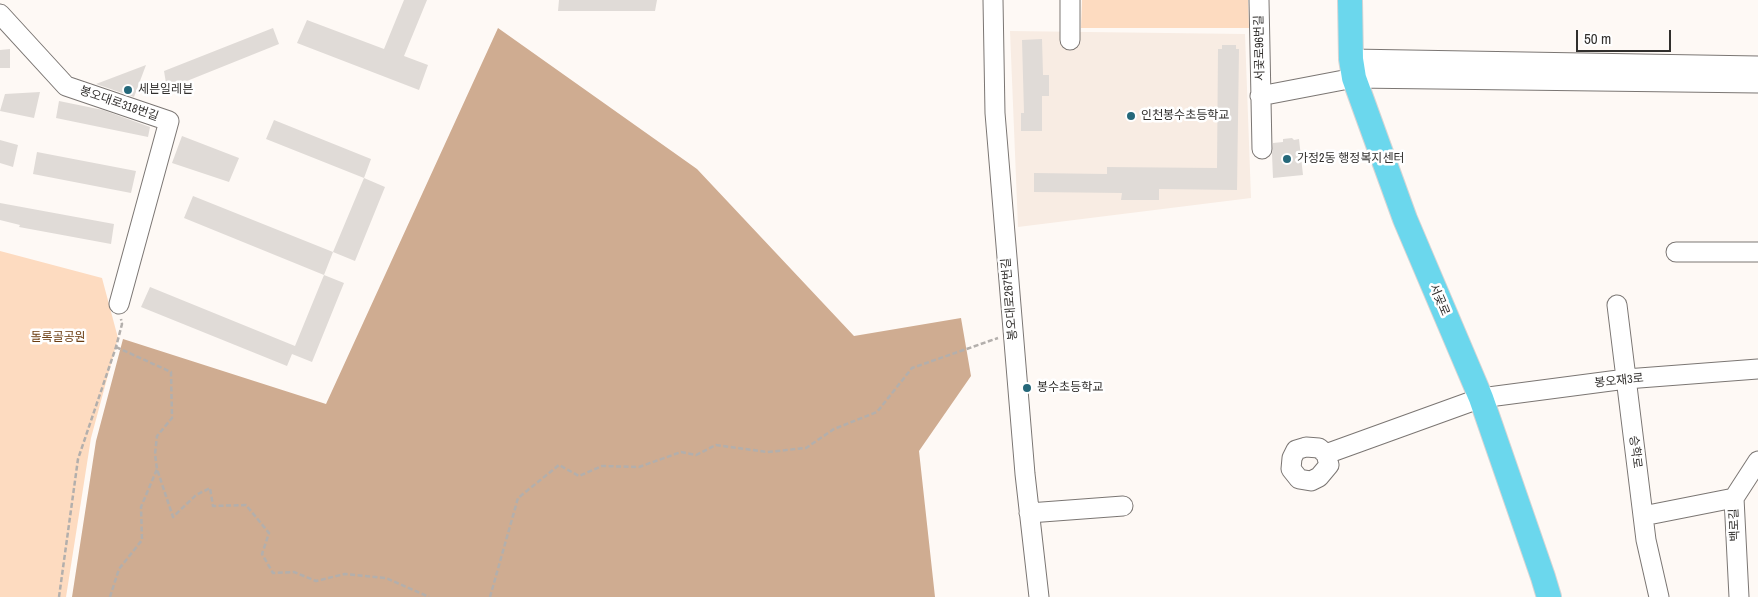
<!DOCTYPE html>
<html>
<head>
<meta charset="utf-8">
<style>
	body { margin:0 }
	#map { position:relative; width:1758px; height:597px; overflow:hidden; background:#fef9f5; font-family:"Archivo Narrow",sans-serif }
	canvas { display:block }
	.scale { position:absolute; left:1576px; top:30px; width:95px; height:22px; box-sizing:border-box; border:2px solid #312f2d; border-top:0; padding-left:6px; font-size:15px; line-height:18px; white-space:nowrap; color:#312f2d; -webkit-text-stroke:4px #fff; paint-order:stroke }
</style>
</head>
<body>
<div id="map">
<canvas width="1758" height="597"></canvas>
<div class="scale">50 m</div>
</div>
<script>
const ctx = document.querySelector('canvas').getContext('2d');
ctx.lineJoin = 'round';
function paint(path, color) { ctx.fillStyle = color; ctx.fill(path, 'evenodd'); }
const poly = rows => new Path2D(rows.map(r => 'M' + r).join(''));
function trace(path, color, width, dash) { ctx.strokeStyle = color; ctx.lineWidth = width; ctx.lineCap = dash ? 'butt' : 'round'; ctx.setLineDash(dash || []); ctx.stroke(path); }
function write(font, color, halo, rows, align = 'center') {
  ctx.font = font + ' "Archivo Narrow","Noto Sans KR",sans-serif'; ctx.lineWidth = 5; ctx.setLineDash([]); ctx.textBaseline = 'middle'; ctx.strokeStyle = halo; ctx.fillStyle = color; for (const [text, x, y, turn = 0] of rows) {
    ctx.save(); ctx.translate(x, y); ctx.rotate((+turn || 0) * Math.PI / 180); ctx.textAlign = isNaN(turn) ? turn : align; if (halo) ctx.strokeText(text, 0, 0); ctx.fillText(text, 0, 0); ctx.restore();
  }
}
const built = poly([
	[1010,31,1245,34,1251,198,1018,227]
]);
const green = poly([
	[1082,0,1248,0,1249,28,1081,28],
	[0,251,102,278,118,338,91,438,66,597,0,597]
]);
const forest = poly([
	[498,28,697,169,854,336,961,318,971,376,919,451,935,597,72,597,96,441,123,339,326,404]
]);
const building = poly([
	[404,0,427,0,404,56,428,65,419,90,297,43,307,20,384,49],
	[559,0,657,0,655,11,558,11],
	[273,28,279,44,167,89,164,71],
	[1042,39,1043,75,1049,75,1049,96,1042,96,1042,131,1021,131,1021,113,1024,113,1022,40],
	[1222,45,1236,45,1236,49,1239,49,1237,190,1159,189,1159,200,1121,200,1122,193,1034,192,1034,173,1107,174,1107,167,1217,168,1218,49,1222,49],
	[10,49,10,68,0,68,0,50],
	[146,65,134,97,96,84],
	[40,92,34,118,0,111,5,94],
	[59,101,103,110,150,127,148,137,56,118],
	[274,120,371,159,364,178,266,139],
	[182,136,239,158,229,182,172,163],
	[1292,138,1294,140,1299,139,1303,175,1273,178,1272,154,1273,143,1283,142,1283,139],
	[0,140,18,145,13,167,0,163],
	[37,152,136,171,131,193,33,174],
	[364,178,385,187,355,261,333,252],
	[193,196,333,252,324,275,184,218],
	[0,203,114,224,111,244,19,227,20,225,0,220],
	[324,275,344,283,312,362,292,354,287,366,141,307,150,287,295,346]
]);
const path = poly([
	[116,347,171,372,172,418,157,436,155,454,157,469,173,517,196,495,210,488,213,506,246,505,269,533,262,554,273,573,294,572,316,581,345,574,386,578,429,597],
	[59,597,78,459,116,347,122,324,121,319],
	[110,597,119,569,142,540,141,507,157,469],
	[490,597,518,498,559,465,579,476,602,466,639,467,681,452,696,455,716,445,767,452,806,448,834,429,877,412,912,368,998,338]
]);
const minor = poly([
	[993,0,995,113,1025,474,1039,597],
	[1259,0,1262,149],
	[0,14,66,86,169,121,119,304],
	[1070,40,1070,0],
	[1351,59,1758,66],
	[1260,96,1354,78,1758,83],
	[1676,252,1758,252],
	[1617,305,1646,540,1659,597],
	[1306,447,1319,448,1326,454,1329,465,1319,477,1311,481,1299,479,1291,469,1292,458,1296,450,1306,447],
	[1326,454,1481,398,1626,379,1758,369],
	[1029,513,1123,506],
	[1643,516,1734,498],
	[1739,597,1734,498,1758,461]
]);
const major = poly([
	[1350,0,1351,59,1354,78,1405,219,1481,398,1543,577,1549,597]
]);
const markers = [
	[128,90,5,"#25687a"],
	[1131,116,5,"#25687a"],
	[1287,159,5,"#25687a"],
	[1027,388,5,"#25687a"]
];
const streetNames = [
	["서곷로96번길",1260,48,-91],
	["봉오대로318번길",119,104,19],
	["봉오대로267번길",1010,299,-95],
	["서곶로",1439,300,67],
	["봉오재3로",1619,381,-6],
	["승학로",1635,452,83],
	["백로길",1735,525,-93]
];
const poiNames = [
	["세븐일레븐",138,90],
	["인천봉수초등학교",1141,116],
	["가정2동 행정복지센터",1297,159],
	["봉수초등학교",1037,388]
];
const parkNames = [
	["돌록골공원",58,338]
];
paint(built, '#f8ece3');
paint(green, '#fddbc0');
paint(forest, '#cfac91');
paint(building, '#e0dbd7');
trace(minor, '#7b7673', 21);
trace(major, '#d6d5d5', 26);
trace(path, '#b3afac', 2.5, [5, 2.5]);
trace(minor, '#fff', 19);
trace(major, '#6bd7ed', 24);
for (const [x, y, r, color] of markers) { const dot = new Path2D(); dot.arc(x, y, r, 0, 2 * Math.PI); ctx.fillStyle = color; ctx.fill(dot); trace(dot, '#fff', 2); }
write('12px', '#312f2d', '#fff', streetNames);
write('12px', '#312f2d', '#fff', poiNames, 'left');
write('12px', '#6b3d11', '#fff', parkNames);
</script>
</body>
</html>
